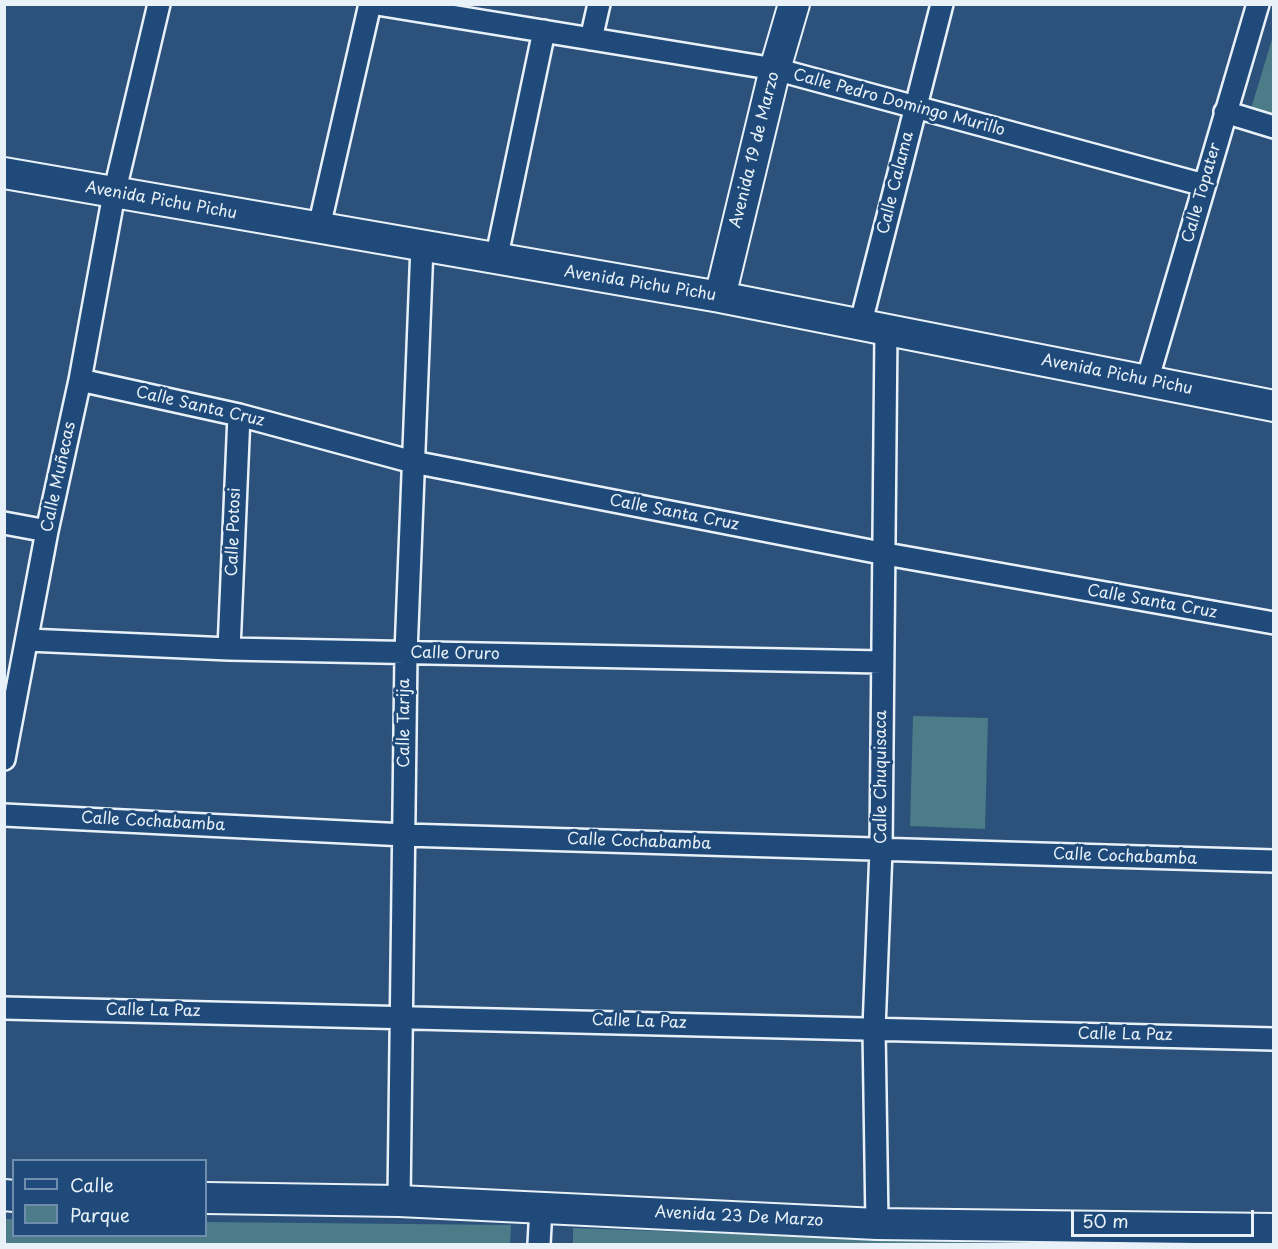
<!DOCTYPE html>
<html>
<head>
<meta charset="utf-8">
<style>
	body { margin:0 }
	#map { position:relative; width:1278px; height:1249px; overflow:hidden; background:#2c517b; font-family:"Playpen Sans",sans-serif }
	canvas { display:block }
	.frame { position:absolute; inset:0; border:6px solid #e8f1f8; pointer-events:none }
	.legend { position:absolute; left:12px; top:1159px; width:195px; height:78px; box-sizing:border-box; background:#1f4a7a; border:2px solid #6f8dac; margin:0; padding:8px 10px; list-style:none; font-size:18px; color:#e8f1f8 }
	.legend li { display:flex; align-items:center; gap:12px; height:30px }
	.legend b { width:30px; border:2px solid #6f8dac }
	.scale { position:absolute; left:1071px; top:1210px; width:183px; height:27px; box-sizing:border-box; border:3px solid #e8f1f8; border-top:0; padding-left:8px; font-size:18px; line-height:21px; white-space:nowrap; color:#e8f1f8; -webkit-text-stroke:4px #1f4a7a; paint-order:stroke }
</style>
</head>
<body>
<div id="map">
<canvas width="1278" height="1249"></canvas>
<div class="frame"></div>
<ul class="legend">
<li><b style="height:8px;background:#1f4a7a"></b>Calle</li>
<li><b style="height:16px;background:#4b7c88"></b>Parque</li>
</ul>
<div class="scale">50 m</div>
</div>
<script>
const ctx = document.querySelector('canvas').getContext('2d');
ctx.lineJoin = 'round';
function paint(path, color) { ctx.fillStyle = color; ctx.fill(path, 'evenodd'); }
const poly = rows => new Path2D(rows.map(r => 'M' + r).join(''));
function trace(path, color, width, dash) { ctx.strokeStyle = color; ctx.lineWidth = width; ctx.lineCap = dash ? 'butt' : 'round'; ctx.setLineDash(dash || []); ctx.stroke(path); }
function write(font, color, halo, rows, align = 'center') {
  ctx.font = font + ' "Playpen Sans",sans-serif'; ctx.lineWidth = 6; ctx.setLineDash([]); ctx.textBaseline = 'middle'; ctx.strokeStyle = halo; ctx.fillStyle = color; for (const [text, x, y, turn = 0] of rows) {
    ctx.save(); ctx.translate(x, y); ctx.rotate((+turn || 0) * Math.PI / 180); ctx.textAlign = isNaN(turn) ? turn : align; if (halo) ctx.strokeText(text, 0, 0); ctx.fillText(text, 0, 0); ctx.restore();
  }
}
const green = poly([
	[1273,36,1273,118,1250,112],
	[913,716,988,718,985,829,910,826],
	[5,1219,13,1219,14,1236,206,1236,206,1222,511,1225,510,1244,5,1244],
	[573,1228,1015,1244,573,1244]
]);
const street = poly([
	[377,4,775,69,1204,185],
	[591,39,599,4],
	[1225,112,1274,127],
	[319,227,370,4],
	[496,260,544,31],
	[860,326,942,4],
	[80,380,239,415,413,462,886,554,1274,623],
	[1147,381,1258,4],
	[4,523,47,531],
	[28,640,229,649,882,662],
	[229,649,239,415],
	[4,759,47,531,80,380,114,194,159,4],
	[4,815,405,835,1274,861],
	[4,1008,1274,1039],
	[399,1201,406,653,422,246],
	[877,1224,874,1029,881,850,886,330],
	[539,1244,541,1208]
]);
const secondary = poly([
	[4,173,720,297,1274,406],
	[720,297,775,69,794,4],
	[4,1195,14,1196],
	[206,1198,399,1201,877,1224,1274,1229]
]);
const streetNames = [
	["Calle Pedro Domingo Murillo",899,103,15],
	["Avenida 19 de Marzo",755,150,-76],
	["Calle Calama",896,183,-76],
	["Calle Topater",1202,193,-74],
	["Avenida Pichu Pichu",161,201,10],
	["Avenida Pichu Pichu",640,284,9],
	["Avenida Pichu Pichu",1117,375,11],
	["Calle Santa Cruz",200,407,13],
	["Calle Muñecas",59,477,-78],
	["Calle Santa Cruz",674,513,11],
	["Calle Potosi",234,532,-88],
	["Calle Santa Cruz",1152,602,10],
	["Calle Oruro",455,654,1],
	["Calle Tarija",405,723,-90],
	["Calle Chuquisaca",882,777,-90],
	["Calle Cochabamba",153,822,3],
	["Calle Cochabamba",639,842,2],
	["Calle Cochabamba",1125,857,2],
	["Calle La Paz",153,1011,1],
	["Calle La Paz",639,1022,2],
	["Calle La Paz",1125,1035,1],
	["Avenida 23 De Marzo",739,1217,3]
];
paint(green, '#4b7c88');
trace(street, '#e8f1f8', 26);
trace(secondary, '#e8f1f8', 34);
trace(street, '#1f4a7a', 21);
trace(secondary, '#1f4a7a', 30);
write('16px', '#e8f1f8', '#1f4a7a', streetNames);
</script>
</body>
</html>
